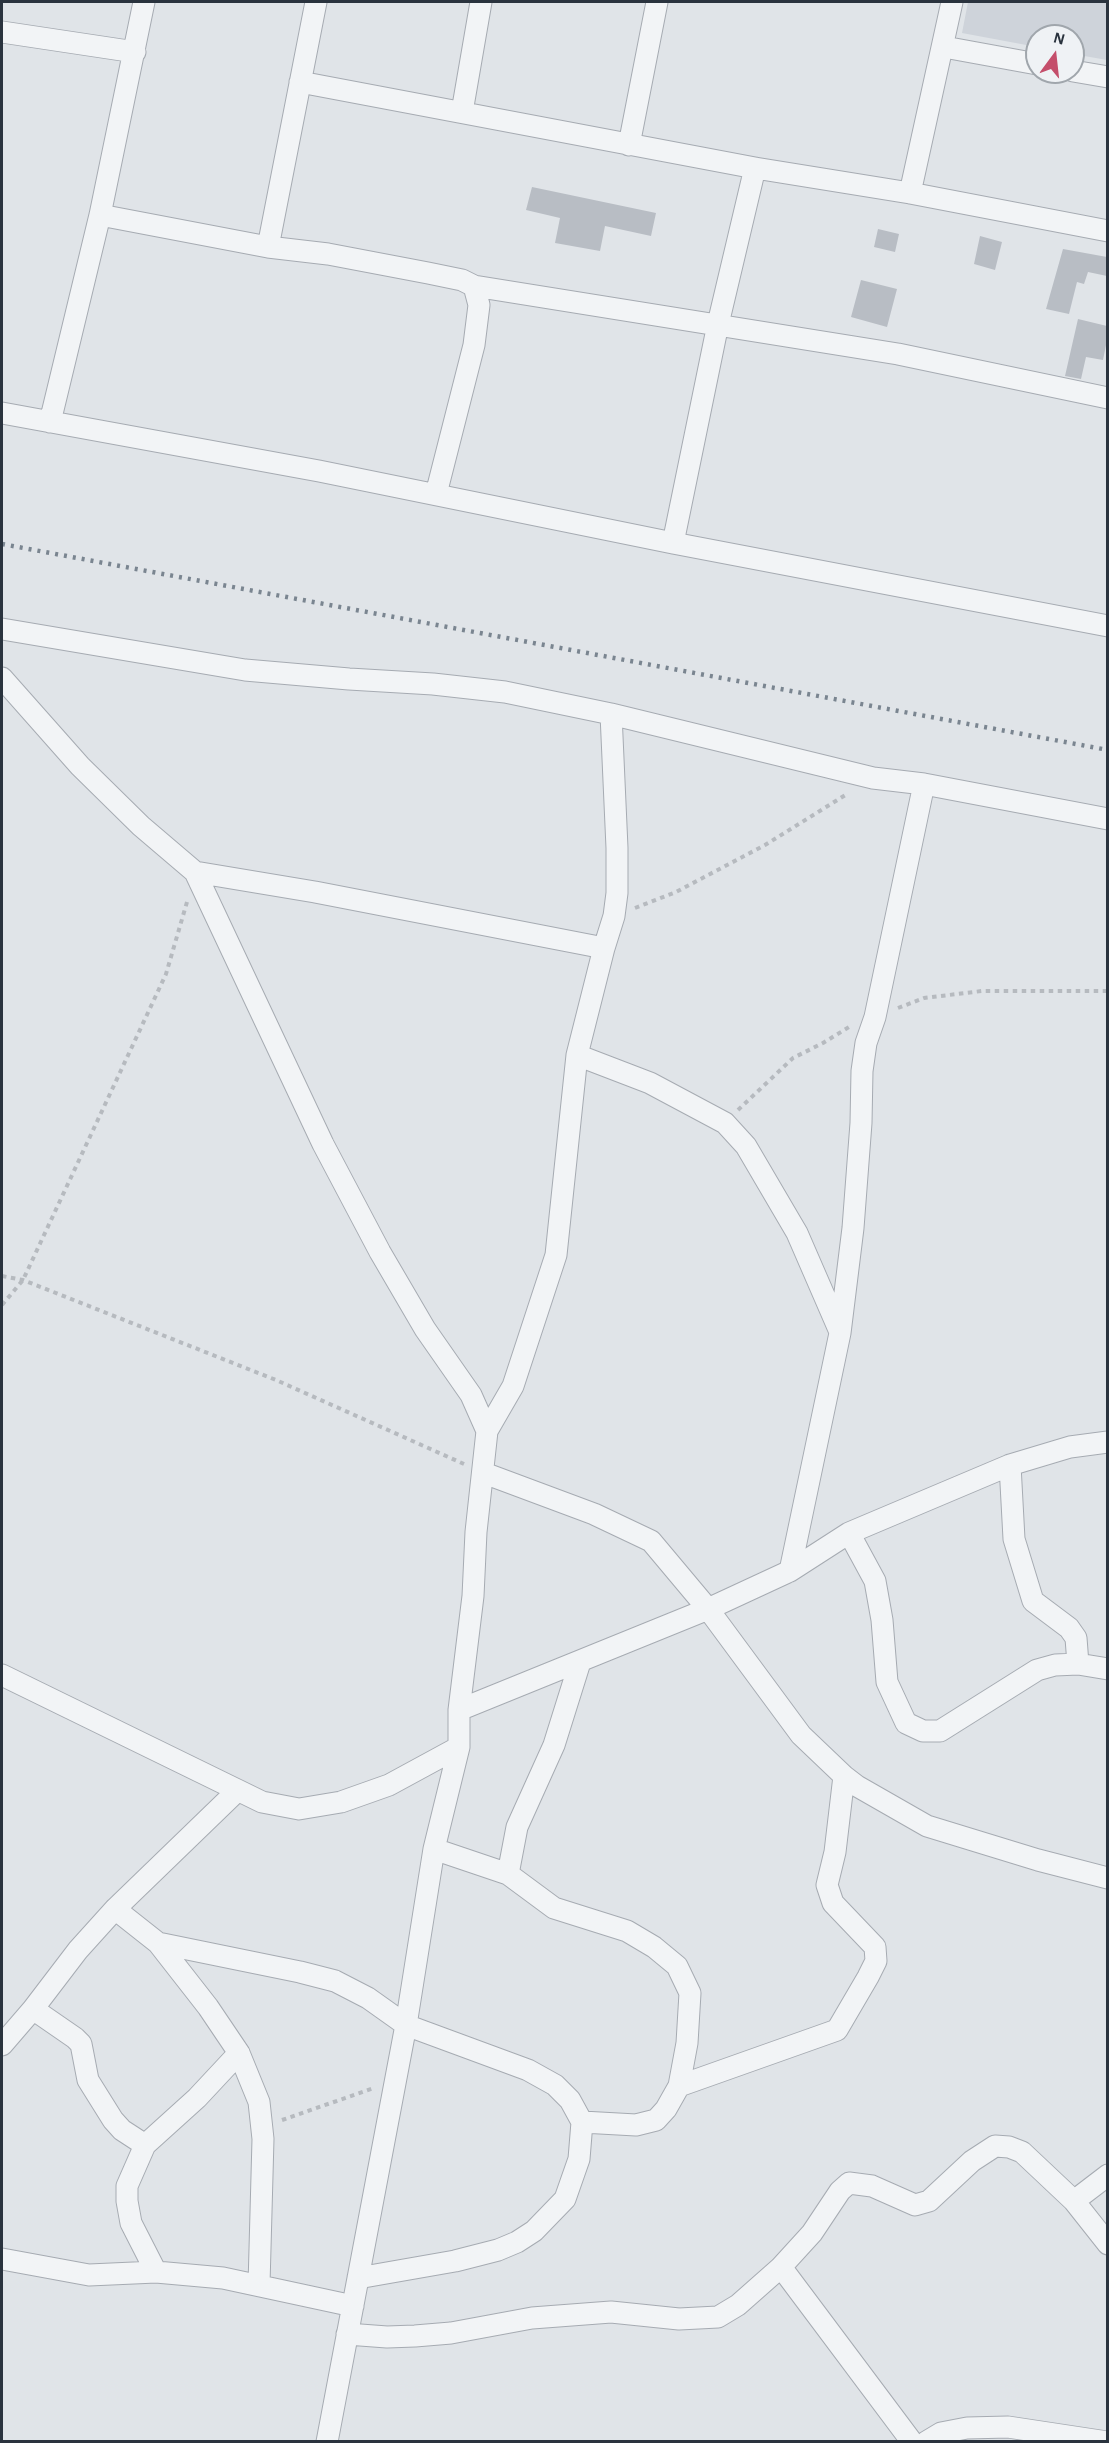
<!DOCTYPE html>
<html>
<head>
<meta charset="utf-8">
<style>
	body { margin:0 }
	#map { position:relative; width:1109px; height:2443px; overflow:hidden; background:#e0e4e8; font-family:"Alegreya Sans",sans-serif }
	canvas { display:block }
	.frame { position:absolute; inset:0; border:3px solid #2a333e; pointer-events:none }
	.north { position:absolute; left:1025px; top:24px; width:60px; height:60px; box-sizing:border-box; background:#eff2f5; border:2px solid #a0a6ac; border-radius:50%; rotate:15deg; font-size:16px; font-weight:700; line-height:24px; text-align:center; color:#2a333e }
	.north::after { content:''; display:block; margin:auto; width:21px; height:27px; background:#c44e6b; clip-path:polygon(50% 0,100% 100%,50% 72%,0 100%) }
</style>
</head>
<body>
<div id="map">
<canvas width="1109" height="2443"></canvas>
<div class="frame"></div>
<div class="north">N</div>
</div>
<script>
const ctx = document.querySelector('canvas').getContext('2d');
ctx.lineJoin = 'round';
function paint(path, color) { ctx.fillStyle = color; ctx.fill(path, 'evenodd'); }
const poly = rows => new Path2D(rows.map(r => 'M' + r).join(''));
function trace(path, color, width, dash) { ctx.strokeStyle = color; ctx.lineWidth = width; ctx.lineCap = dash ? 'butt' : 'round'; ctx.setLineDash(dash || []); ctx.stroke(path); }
const built = poly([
	[968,2,1107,2,1107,60,1073,54,1073,36,1037,36,1037,47,962,33]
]);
const building = poly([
	[532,187,656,213,651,236,605,226,600,251,555,243,560,218,526,210],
	[878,229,899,234,895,252,874,247],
	[980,236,1002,242,995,270,974,264],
	[1063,249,1107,257,1107,276,1088,272,1084,284,1077,282,1069,314,1046,309],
	[861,280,897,289,887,327,851,317],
	[1078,319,1107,326,1107,340,1103,360,1086,357,1081,379,1065,376]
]);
const path = poly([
	[635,908,676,892,765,845,847,794],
	[898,1008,924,998,982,991,1108,991],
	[738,1110,793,1058,823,1043,849,1027],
	[2,1276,23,1280,276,1380,464,1464],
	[2,1305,23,1280,166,974,187,902],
	[282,2120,374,2088]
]);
const minor = poly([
	[2,32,135,52],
	[944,47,1037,64],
	[1073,71,1108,77],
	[300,82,755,168,910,193,1108,231],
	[462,112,481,2],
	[629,145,657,2],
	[910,193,952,2],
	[100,215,268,247,328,254,428,273,462,280,474,286,898,354,1108,398],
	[268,247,316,2],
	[2,413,319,471,673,543,1108,626],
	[50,422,100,215,144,2],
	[436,494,474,345,479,305,474,286],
	[673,543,718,324,755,168],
	[2,629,245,670,349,679,433,684,505,692,611,714,873,778,924,784,1108,819],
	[2,678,80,766,141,826,195,872,323,1144,380,1252,425,1329,471,1395,487,1431],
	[195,872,315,892,604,948,577,1055,556,1255,513,1386,487,1431,476,1532,473,1596,459,1710,459,1747,434,1849,406,2025,327,2442],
	[604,948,614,916,617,893,617,848,611,714],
	[577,1055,650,1083,725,1123,746,1146,797,1233,840,1332],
	[1010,1465,1014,1539,1033,1601,1069,1628,1076,1638,1078,1664],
	[484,1473,594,1514,651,1541,708,1609,801,1735,844,1776,857,1786,927,1826,1038,1860,1108,1878],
	[849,1533,875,1581,882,1620,887,1682,906,1723,923,1731,940,1731,1037,1670,1055,1665,1078,1664,1108,1669],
	[790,1571,840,1333,853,1228,861,1123,862,1071,866,1043,875,1017,924,784],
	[2,1675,262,1802,299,1809,341,1802,389,1785,459,1747],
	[459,1710,708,1609,790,1571,849,1533,1010,1465,1070,1447,1108,1442],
	[508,1874,517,1827,554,1745,580,1662],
	[115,1909,158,1943,300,1972,335,1981,368,1998,406,2025,528,2070,555,2085,570,2100,582,2122,636,2125,656,2120,666,2109,679,2086,687,2043,690,1993,677,1966,654,1947,627,1931,554,1908,508,1874,434,1849],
	[158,1943,208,2007,239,2053,259,2102,263,2139,259,2285],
	[33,2009,75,2038,81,2044,88,2080,113,2120,122,2130,145,2145],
	[2,2045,33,2009,78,1950,115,1909,237,1791],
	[679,2086,837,2030,868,1977,876,1961,875,1947,833,1903,827,1885,835,1852,844,1776],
	[1074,2201,1108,2175],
	[2,2259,89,2275,156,2272,223,2278,353,2306],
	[781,2267,912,2442],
	[156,2272,131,2223,127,2201,127,2186,145,2145,197,2098,239,2053],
	[358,2278,455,2261,498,2250,517,2242,534,2231,565,2199,579,2159,582,2122],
	[347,2334,387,2337,415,2336,451,2333,532,2318,611,2312,679,2319,718,2317,738,2305,781,2267,812,2233,840,2191,849,2183,872,2186,915,2205,929,2201,972,2161,995,2146,1009,2147,1022,2152,1074,2201,1108,2244],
	[926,2442,941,2433,967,2428,1008,2427,1107,2442]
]);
const rail = poly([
	[2,544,1108,750]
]);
paint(built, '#ced3da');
paint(building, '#b8bdc4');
trace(minor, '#a6abb2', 23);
trace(path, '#b6babf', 4, [4.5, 4.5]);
trace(minor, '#f2f4f6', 21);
trace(rail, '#7a8590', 4.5, [3, 6]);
</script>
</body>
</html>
